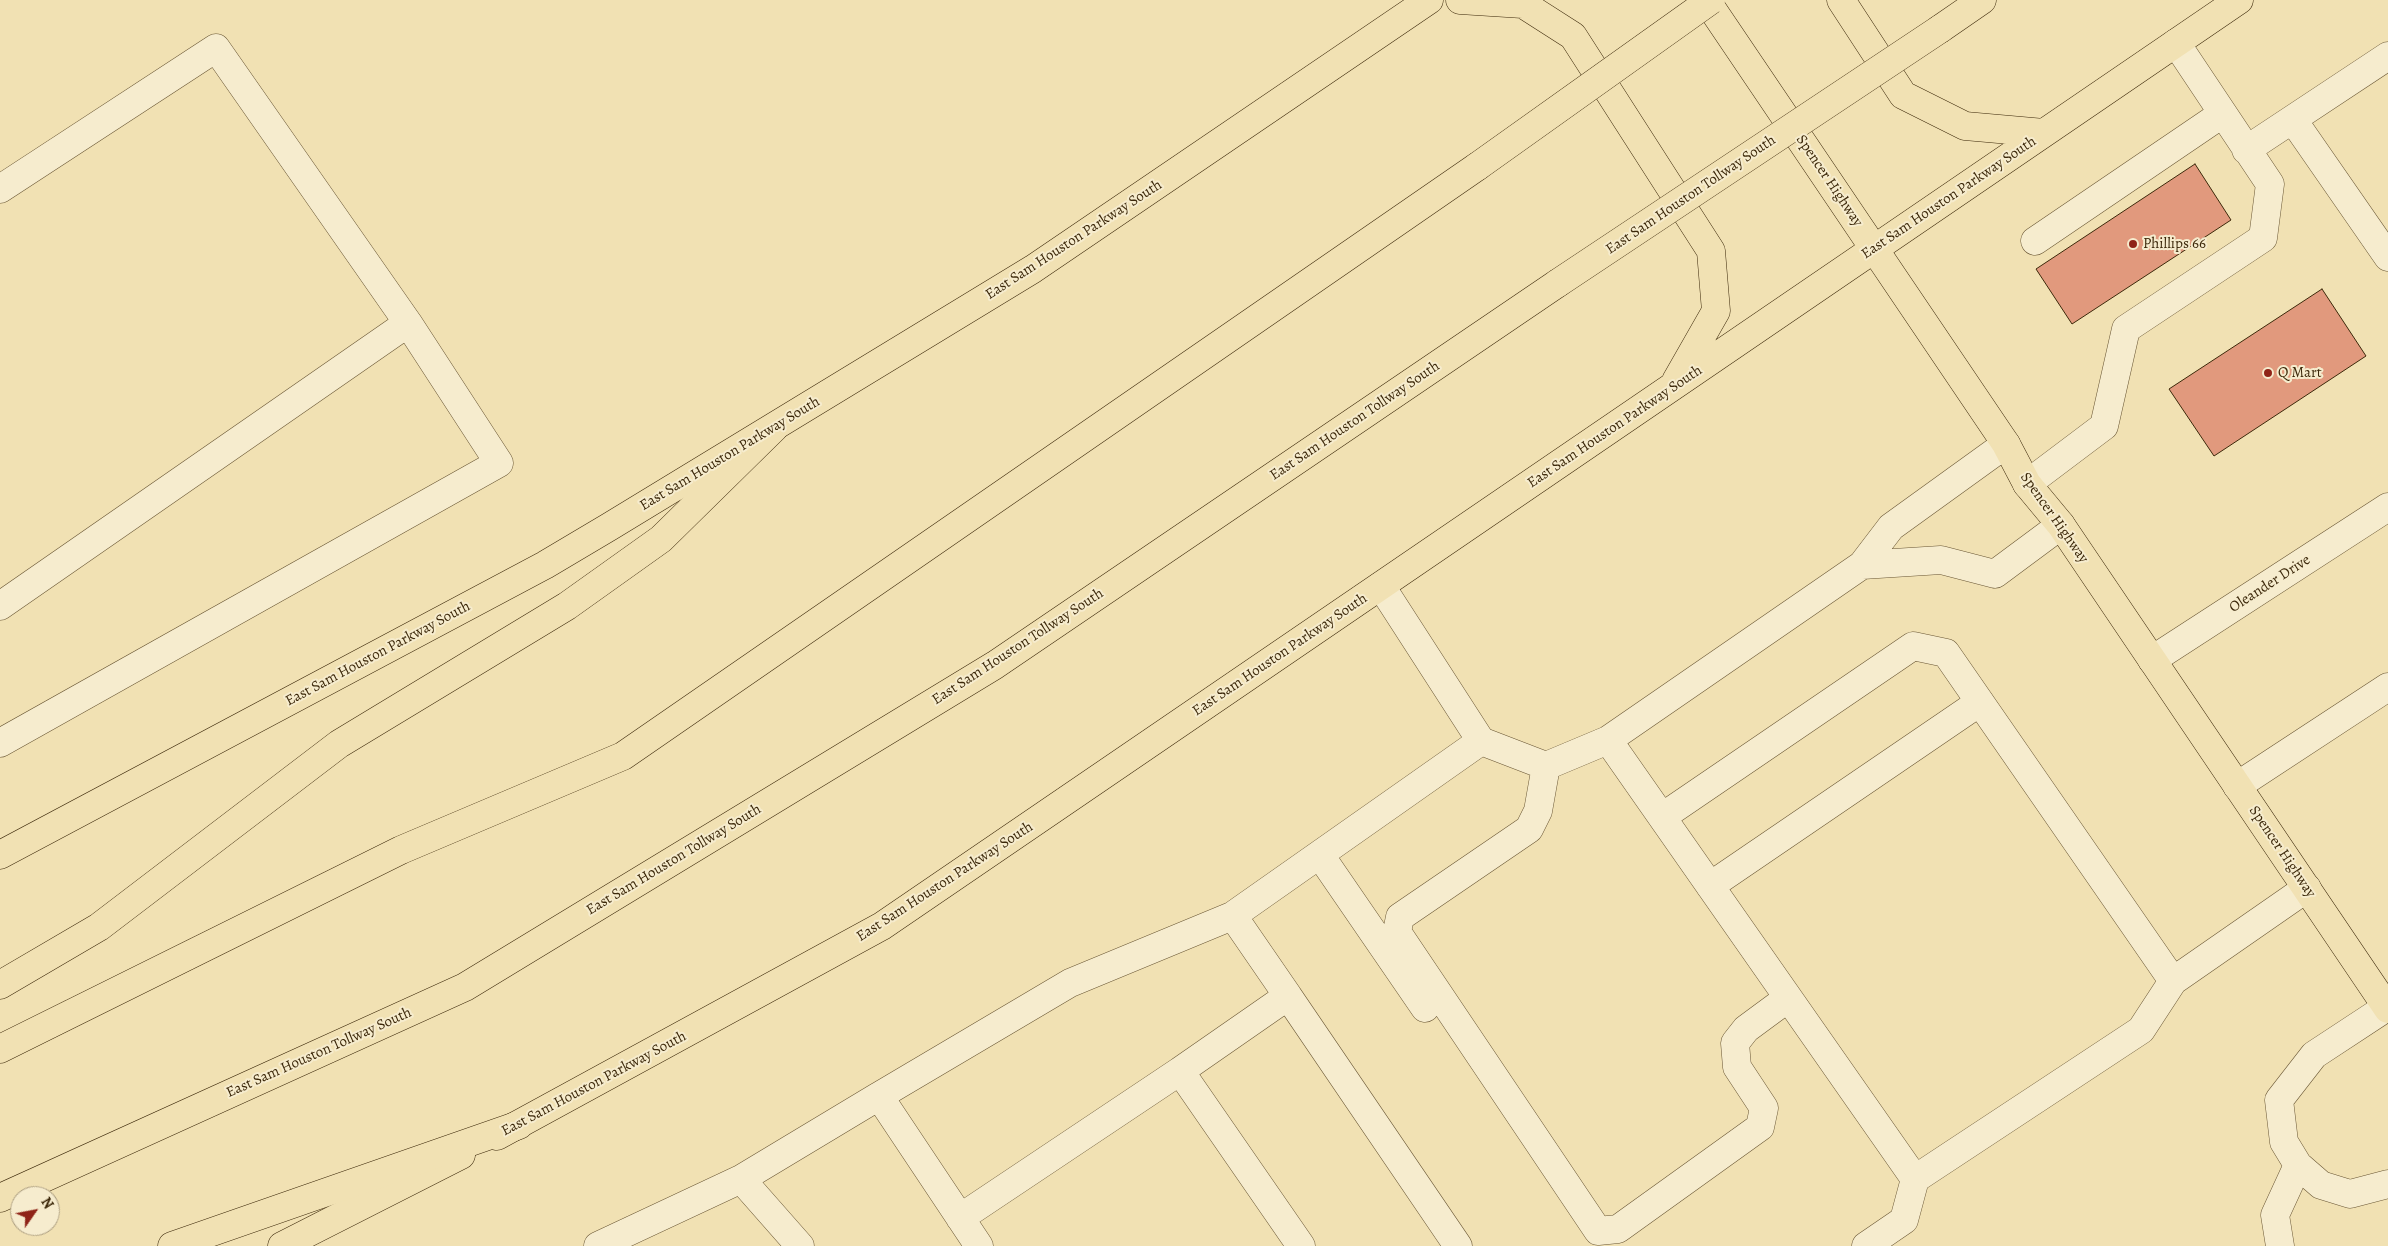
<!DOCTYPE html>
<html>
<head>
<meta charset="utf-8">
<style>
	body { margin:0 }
	#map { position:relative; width:2388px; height:1246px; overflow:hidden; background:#f1e1b3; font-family:Alegreya,serif }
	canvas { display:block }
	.north { position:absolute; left:10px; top:1186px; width:50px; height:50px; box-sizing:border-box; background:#f6ecce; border:1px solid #ac9e80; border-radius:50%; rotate:57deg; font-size:14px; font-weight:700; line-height:20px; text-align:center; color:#3c280a }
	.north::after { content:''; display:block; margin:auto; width:18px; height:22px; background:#8f2418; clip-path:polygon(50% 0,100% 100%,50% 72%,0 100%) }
</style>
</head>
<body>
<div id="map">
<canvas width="2388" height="1246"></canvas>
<div class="north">N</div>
</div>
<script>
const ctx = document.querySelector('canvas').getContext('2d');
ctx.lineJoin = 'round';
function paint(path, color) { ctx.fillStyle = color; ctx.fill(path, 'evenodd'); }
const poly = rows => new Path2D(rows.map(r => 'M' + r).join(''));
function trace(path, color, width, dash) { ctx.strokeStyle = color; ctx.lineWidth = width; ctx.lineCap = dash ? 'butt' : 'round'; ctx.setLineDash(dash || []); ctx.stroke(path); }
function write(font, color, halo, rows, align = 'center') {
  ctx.font = font + ' Alegreya,serif'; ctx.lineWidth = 4; ctx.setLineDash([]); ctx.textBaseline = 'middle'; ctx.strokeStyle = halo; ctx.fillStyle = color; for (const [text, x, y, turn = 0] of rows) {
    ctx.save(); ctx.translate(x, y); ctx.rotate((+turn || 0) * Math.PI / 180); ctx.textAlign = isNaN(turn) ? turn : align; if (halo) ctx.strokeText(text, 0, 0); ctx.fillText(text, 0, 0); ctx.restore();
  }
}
const building = poly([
	[2195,164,2231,220,2072,324,2036,269,2195,164],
	[2322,289,2366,356,2214,456,2169,389,2322,289]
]);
const minor = poly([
	[2293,120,2388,257],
	[2246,150,2388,56],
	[0,189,216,48,408,323],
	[2035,241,2222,114],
	[2027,484,2104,426,2126,329,2263,238,2270,184,2176,43],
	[1862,565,1941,560,1995,574,2061,525],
	[1381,586,1481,741,1546,766,1608,740,1862,565,1891,527,2006,444],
	[0,606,408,323,499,463,0,743],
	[2152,660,2388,507],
	[1608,740,1915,1179],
	[1546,766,1538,811,1529,829,1400,917,1397,932,1598,1231,1618,1229,1760,1127,1764,1108,1737,1067,1735,1043,1746,1029,1788,998],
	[2237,786,2388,687],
	[1662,817,1913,646,1946,653,2173,981],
	[1320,855,1425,1008],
	[1710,886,1980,702],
	[1233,916,1288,996],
	[2387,1007,2314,1055,2279,1100,2284,1142,2298,1165,2321,1185,2350,1194,2388,1184],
	[1180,1071,1288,996,1458,1246],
	[879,1096,1070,983,1232,916,1481,741],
	[741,1179,800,1246],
	[960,1218,1180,1071,1301,1246],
	[598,1246,741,1179,879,1096,979,1246],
	[1866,1246,1904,1220,1915,1179,2141,1030,2173,981,2307,888],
	[2280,1246,2275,1215,2298,1165]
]);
const major = poly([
	[1460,0,1523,4,1573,36,1711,251,1716,311,1676,381],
	[1706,0,2006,444,2027,484,2061,525,2388,1009],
	[1841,0,1903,95,1965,126,2044,133],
	[0,855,545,565,609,527,1033,269,1429,0],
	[497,1136,882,926,2239,0],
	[282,1246,461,1155]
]);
const highway = poly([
	[1940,29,1982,0],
	[0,985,99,927,339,744,567,606,661,539,774,428],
	[0,1049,401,850,623,756,1478,166],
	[0,1198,465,987,995,665,1558,283],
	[172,1246,519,1125]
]);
const highwayBridge = poly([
	[1478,166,1711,0],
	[1558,283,1940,29]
]);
const markers = [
	[2133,244,5,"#8f2418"],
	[2268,373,5,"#8f2418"]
];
const streetNames = [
	["Spencer Highway",1829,181,56],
	["East Sam Houston Tollway South",1691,195,-34],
	["East Sam Houston Parkway South",1949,198,-34],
	["East Sam Houston Parkway South",1074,240,-33],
	["East Sam Houston Tollway South",1355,421,-34],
	["East Sam Houston Parkway South",1615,427,-34],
	["East Sam Houston Parkway South",730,454,-31],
	["Spencer Highway",2054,518,55],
	["Oleander Drive",2270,584,-33],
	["East Sam Houston Tollway South",1018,647,-33],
	["East Sam Houston Parkway South",378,654,-28],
	["East Sam Houston Parkway South",1280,655,-34],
	["Spencer Highway",2282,852,56],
	["East Sam Houston Tollway South",674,860,-31],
	["East Sam Houston Parkway South",945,882,-33],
	["East Sam Houston Tollway South",319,1053,-24],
	["East Sam Houston Parkway South",594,1084,-28]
];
const poiNames = [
	["Phillips 66",2143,244],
	["Q Mart",2278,373]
];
paint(building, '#e1997d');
trace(building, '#3c280a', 1);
trace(minor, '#695634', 29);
trace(major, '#3c280a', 29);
trace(highway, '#3c280a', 29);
trace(minor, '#f6ecce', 28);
trace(major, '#f1e1b3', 28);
trace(highway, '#f1e1b3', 28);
trace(highwayBridge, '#3c280a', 29, []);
trace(highwayBridge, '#f1e1b3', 28);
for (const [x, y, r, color] of markers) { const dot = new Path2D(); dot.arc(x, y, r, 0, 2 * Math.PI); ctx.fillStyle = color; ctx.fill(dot); trace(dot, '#f6ecce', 2); }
write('15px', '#3c280a', '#f6ecce', streetNames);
write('15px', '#3c280a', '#f6ecce', poiNames, 'left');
</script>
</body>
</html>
